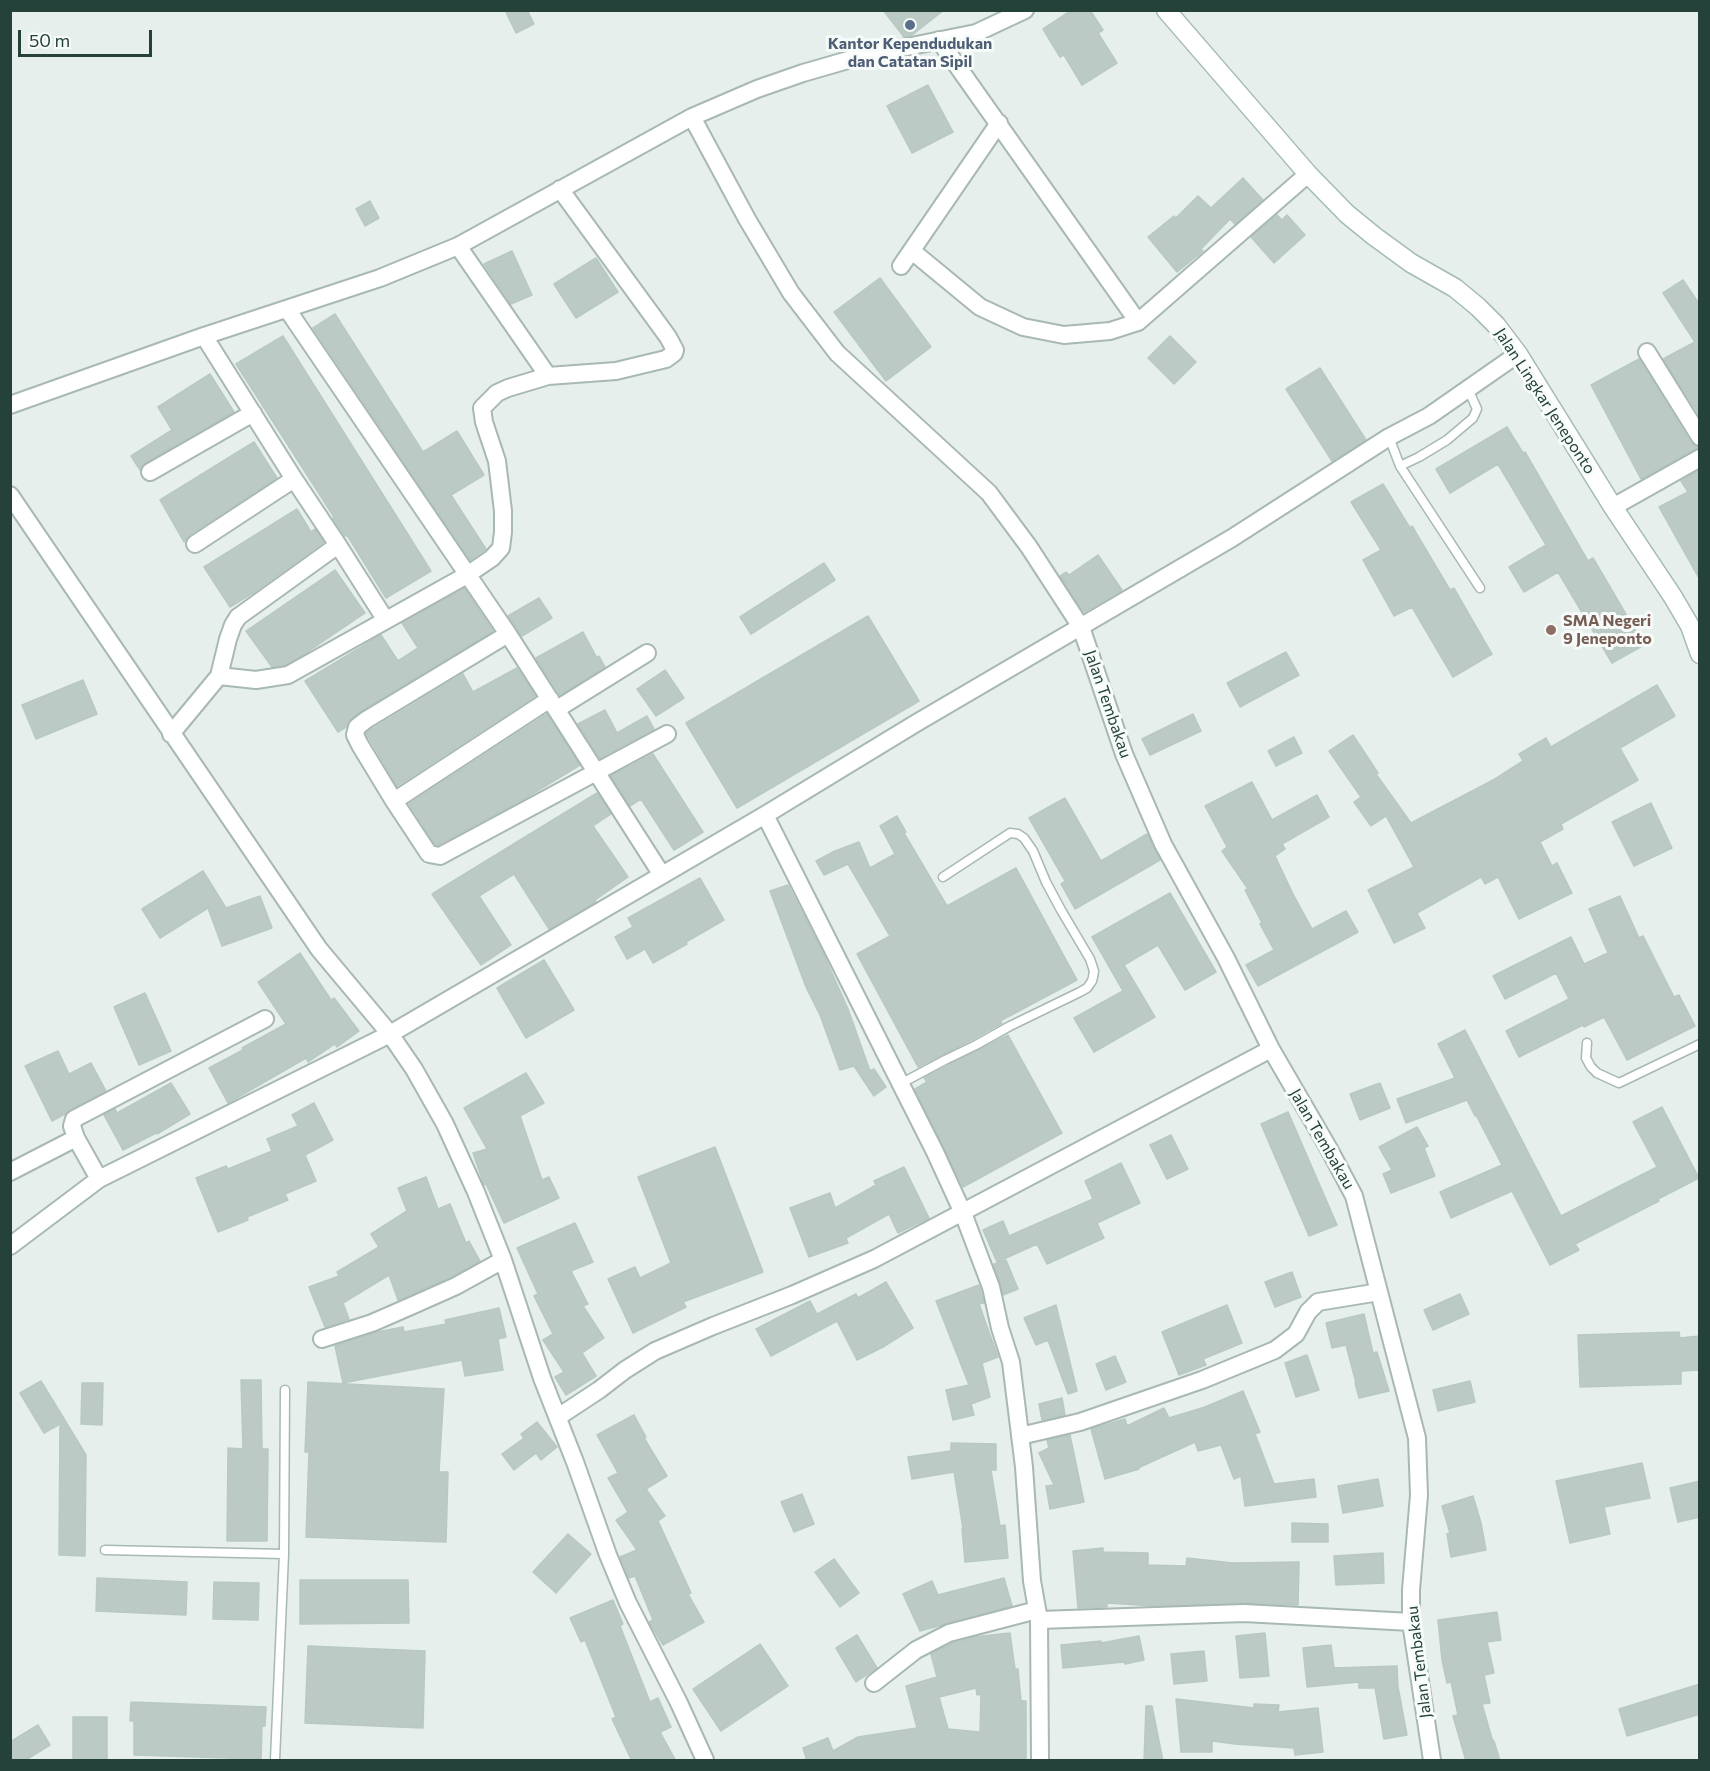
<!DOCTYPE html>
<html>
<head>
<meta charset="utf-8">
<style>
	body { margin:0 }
	#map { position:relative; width:1710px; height:1771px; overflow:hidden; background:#e6efeb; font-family:Commissioner,sans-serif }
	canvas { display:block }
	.frame { position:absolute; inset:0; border:12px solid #24423a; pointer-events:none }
	.scale { position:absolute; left:18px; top:30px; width:134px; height:27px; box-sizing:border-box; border:3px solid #24423a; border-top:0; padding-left:8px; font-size:18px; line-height:21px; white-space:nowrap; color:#24423a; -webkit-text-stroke:4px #f7fbf9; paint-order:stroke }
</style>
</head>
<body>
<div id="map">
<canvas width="1710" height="1771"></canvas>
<div class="frame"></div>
<div class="scale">50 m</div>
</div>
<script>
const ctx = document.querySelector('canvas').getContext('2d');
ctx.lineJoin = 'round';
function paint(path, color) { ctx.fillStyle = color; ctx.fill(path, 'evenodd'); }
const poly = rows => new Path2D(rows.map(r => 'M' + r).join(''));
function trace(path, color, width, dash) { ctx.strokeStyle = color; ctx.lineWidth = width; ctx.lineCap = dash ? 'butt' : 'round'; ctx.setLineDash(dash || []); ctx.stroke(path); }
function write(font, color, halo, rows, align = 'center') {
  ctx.font = font + ' Commissioner,sans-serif'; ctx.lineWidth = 6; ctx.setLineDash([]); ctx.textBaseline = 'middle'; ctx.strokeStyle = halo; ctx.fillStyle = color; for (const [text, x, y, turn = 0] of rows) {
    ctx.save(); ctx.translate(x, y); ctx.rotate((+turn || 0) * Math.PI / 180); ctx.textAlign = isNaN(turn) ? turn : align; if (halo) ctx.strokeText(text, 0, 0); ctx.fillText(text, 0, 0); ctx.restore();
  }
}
const building = poly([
	[505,10,527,10,534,24,516,33,505,10],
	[883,10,944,10,912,35,904,37,883,10],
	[1072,10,1090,10,1103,30,1098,33,1117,63,1082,85,1064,55,1060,57,1043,29,1072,10],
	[928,85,953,132,912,153,887,106,928,85],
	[1243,178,1263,200,1235,224,1230,219,1201,249,1203,251,1177,272,1148,237,1174,216,1176,218,1198,196,1211,208,1243,178],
	[370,201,379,218,365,226,356,209,370,201],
	[1277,215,1282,220,1287,215,1305,235,1274,263,1251,237,1277,215],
	[512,251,532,295,511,304,484,264,512,251],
	[596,258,618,292,576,318,554,284,596,258],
	[880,278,931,347,886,381,834,312,880,278],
	[1683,280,1700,305,1700,416,1663,359,1695,342,1663,293,1683,280],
	[335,314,423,452,457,431,484,475,451,495,486,549,470,560,313,328,335,314],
	[283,336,431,571,386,598,347,535,345,536,333,518,334,517,236,364,283,336],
	[1170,336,1196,362,1174,384,1148,358,1170,336],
	[1639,359,1691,443,1700,447,1641,479,1591,385,1639,359],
	[1320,368,1366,440,1332,461,1286,389,1320,368],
	[210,374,234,412,145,463,140,470,131,456,172,430,158,407,210,374],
	[1507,427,1523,453,1525,452,1588,561,1593,558,1644,645,1612,663,1558,572,1524,592,1509,567,1546,545,1498,464,1450,493,1436,469,1507,427],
	[254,442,277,478,189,535,184,542,160,500,254,442],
	[1700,470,1700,580,1659,507,1688,492,1681,481,1700,470],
	[1383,484,1410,528,1412,526,1450,590,1454,588,1492,654,1453,677,1412,607,1394,616,1363,560,1381,550,1351,502,1383,484],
	[297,509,311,532,315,529,324,542,256,591,230,607,204,567,297,509],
	[1098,555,1122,590,1084,612,1060,576,1066,572,1069,575,1098,555],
	[824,563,835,580,751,634,740,617,824,563],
	[335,570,365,613,303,655,285,665,272,667,246,631,335,570],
	[464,588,493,631,361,711,351,719,346,727,338,732,305,681,381,635,398,661,418,648,402,623,464,588],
	[539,598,552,618,522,636,508,616,539,598],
	[868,616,919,701,737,808,686,723,868,616],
	[583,632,597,658,599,656,605,667,560,695,536,658,583,632],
	[1286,652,1299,675,1240,707,1227,683,1286,652],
	[517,668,535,696,397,786,366,733,463,674,473,692,517,668],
	[665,670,684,698,656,716,637,689,665,670],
	[83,680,97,714,36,739,22,705,83,680],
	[1657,685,1675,716,1620,748,1638,780,1561,824,1563,829,1540,842,1552,866,1557,863,1572,893,1519,919,1498,877,1485,884,1481,877,1417,913,1425,928,1394,943,1368,890,1414,867,1386,816,1371,826,1354,802,1361,797,1329,751,1353,735,1378,773,1376,774,1411,823,1495,779,1523,761,1519,754,1546,738,1551,747,1657,685],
	[605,710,617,733,647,716,654,729,600,758,578,724,605,710],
	[547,714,580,765,524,799,438,845,435,844,409,804,547,714],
	[1193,714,1201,731,1150,755,1142,739,1193,714],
	[1294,737,1302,753,1276,766,1268,751,1294,737],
	[653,754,703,832,674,850,641,799,630,806,611,776,653,754],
	[1252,782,1272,820,1317,795,1329,817,1282,844,1285,849,1275,856,1293,894,1312,929,1346,911,1358,932,1258,986,1246,965,1274,950,1260,924,1262,923,1245,890,1248,889,1222,851,1227,847,1205,806,1252,782],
	[597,793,611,814,593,826,628,877,595,900,596,902,549,929,514,874,479,896,511,945,481,965,432,894,597,793],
	[1065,798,1101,861,1147,834,1160,860,1075,909,1061,884,1065,881,1029,818,1065,798],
	[1651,803,1672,848,1634,866,1612,822,1651,803],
	[897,816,906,832,904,833,947,906,1016,868,1077,980,1000,1021,1002,1023,973,1039,918,1067,857,954,890,936,848,864,824,875,816,861,835,851,859,842,870,868,895,854,880,826,897,816],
	[203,871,226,908,260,896,272,928,222,946,208,908,160,938,142,909,203,871],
	[700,878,724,920,686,942,687,944,653,963,645,949,627,959,615,937,633,927,628,918,700,878],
	[788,885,823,953,848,1009,870,1071,874,1069,886,1087,874,1096,854,1066,840,1070,820,1015,806,987,770,891,788,885],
	[1170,893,1216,972,1185,990,1158,945,1124,965,1155,1017,1094,1052,1074,1018,1123,991,1092,937,1170,893],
	[1620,896,1639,938,1643,936,1674,997,1679,995,1695,1026,1627,1060,1604,1017,1584,1027,1583,1025,1519,1057,1506,1031,1569,999,1556,973,1505,999,1493,976,1571,937,1584,964,1608,953,1589,909,1620,896],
	[300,953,331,1000,334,998,359,1031,337,1047,335,1044,308,1062,306,1058,228,1103,209,1068,243,1050,242,1048,286,1024,258,982,300,953],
	[544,960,574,1010,526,1038,497,988,544,960],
	[145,993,171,1051,139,1065,114,1007,145,993],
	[1465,1030,1561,1216,1657,1167,1633,1122,1662,1107,1699,1178,1658,1199,1659,1201,1575,1244,1579,1250,1550,1265,1512,1191,1451,1218,1440,1192,1502,1165,1476,1115,1475,1116,1467,1100,1406,1123,1397,1099,1455,1078,1438,1044,1465,1030],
	[1008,1035,1062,1133,963,1187,915,1089,927,1082,924,1078,1008,1035],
	[58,1051,69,1074,91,1063,106,1091,69,1110,65,1114,52,1121,25,1066,58,1051],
	[526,1073,544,1103,520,1116,542,1180,549,1177,559,1198,504,1223,486,1184,484,1185,483,1182,473,1153,487,1149,464,1108,526,1073],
	[171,1083,190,1114,157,1134,156,1133,123,1150,104,1115,115,1109,117,1113,171,1083],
	[1380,1083,1390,1108,1360,1120,1350,1094,1380,1083],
	[314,1103,333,1140,305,1155,316,1181,285,1194,288,1200,247,1217,248,1220,218,1232,196,1178,226,1166,228,1169,272,1151,267,1139,298,1126,292,1115,314,1103],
	[1288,1112,1337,1225,1309,1236,1261,1124,1288,1112],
	[1417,1127,1428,1146,1424,1148,1435,1176,1391,1193,1383,1174,1392,1170,1379,1147,1417,1127],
	[1171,1135,1188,1169,1167,1179,1150,1145,1171,1135],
	[715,1147,763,1272,683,1302,686,1307,633,1333,608,1279,635,1267,640,1278,671,1263,638,1177,715,1147],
	[1121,1163,1140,1203,1097,1223,1104,1238,1047,1264,1037,1244,997,1262,983,1230,1003,1221,1009,1236,1093,1199,1085,1181,1121,1163],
	[904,1167,929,1218,898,1233,889,1214,846,1238,848,1243,809,1257,790,1208,830,1193,835,1208,876,1185,874,1181,904,1167],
	[426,1177,438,1209,450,1204,466,1243,469,1241,480,1261,451,1277,398,1300,389,1275,343,1303,349,1319,325,1327,309,1287,339,1276,337,1272,379,1247,371,1234,407,1211,398,1188,426,1177],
	[575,1223,593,1262,571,1271,588,1304,583,1306,604,1338,582,1353,596,1376,566,1395,555,1377,564,1372,543,1340,553,1334,534,1296,538,1294,517,1248,575,1223],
	[1006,1260,1018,1289,1003,1295,994,1264,1006,1260],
	[1292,1272,1301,1297,1275,1307,1265,1282,1292,1272],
	[886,1282,913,1328,883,1347,857,1360,837,1321,771,1356,756,1329,810,1301,817,1314,856,1294,858,1298,886,1282],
	[979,1285,984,1303,979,1304,998,1357,982,1363,990,1397,971,1404,974,1415,953,1420,946,1390,969,1385,936,1301,979,1285],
	[1460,1294,1469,1314,1433,1330,1424,1310,1460,1294],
	[1056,1305,1077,1391,1068,1394,1048,1340,1036,1345,1024,1318,1056,1305],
	[1227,1305,1242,1343,1203,1359,1206,1365,1179,1375,1162,1332,1227,1305],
	[499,1308,506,1337,498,1339,503,1370,465,1376,462,1360,343,1383,335,1346,377,1332,403,1327,404,1332,446,1324,445,1320,499,1308],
	[1364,1314,1373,1353,1377,1352,1389,1391,1359,1398,1355,1383,1356,1383,1346,1345,1332,1348,1326,1323,1364,1314],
	[1679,1332,1680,1338,1700,1336,1700,1370,1681,1371,1681,1384,1580,1387,1578,1335,1679,1332],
	[1307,1355,1319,1390,1296,1397,1285,1363,1307,1355],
	[1115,1356,1126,1382,1106,1390,1096,1364,1115,1356],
	[241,1380,261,1380,262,1449,268,1449,267,1541,227,1541,228,1448,243,1449,241,1380],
	[41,1381,86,1455,85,1556,59,1555,60,1424,44,1433,20,1393,41,1381],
	[1470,1381,1475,1402,1438,1411,1433,1390,1470,1381],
	[308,1382,444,1389,439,1472,448,1472,446,1542,306,1537,309,1452,305,1452,308,1382],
	[82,1383,103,1383,102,1425,81,1424,82,1383],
	[1243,1391,1260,1432,1255,1434,1274,1484,1314,1479,1316,1497,1245,1506,1241,1476,1234,1479,1221,1445,1198,1451,1195,1442,1138,1468,1139,1469,1105,1479,1091,1429,1125,1419,1127,1426,1164,1408,1169,1418,1205,1407,1243,1391],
	[1062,1398,1065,1415,1042,1420,1039,1404,1062,1398],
	[634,1415,646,1437,644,1438,667,1476,646,1489,665,1516,658,1521,691,1593,688,1594,704,1622,663,1645,649,1622,653,1620,635,1576,629,1578,620,1557,637,1550,616,1520,628,1512,608,1478,618,1473,597,1435,634,1415],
	[537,1422,557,1447,541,1460,536,1453,514,1470,502,1454,524,1438,521,1434,537,1422],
	[1070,1435,1084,1502,1050,1509,1046,1486,1054,1485,1039,1453,1049,1448,1047,1440,1070,1435],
	[951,1443,996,1444,996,1470,991,1470,1000,1526,1005,1525,1008,1558,965,1562,962,1529,963,1529,954,1472,912,1479,908,1457,951,1451,951,1443],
	[1642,1463,1650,1498,1604,1507,1610,1534,1570,1543,1556,1481,1642,1463],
	[1378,1479,1383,1506,1343,1513,1338,1486,1378,1479],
	[1700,1481,1700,1517,1678,1522,1670,1488,1700,1481],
	[802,1494,814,1524,794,1532,781,1502,802,1494],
	[1473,1496,1481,1523,1486,1550,1451,1557,1447,1534,1450,1533,1442,1506,1473,1496],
	[1292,1523,1328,1524,1328,1542,1292,1542,1292,1523],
	[568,1534,591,1554,556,1593,533,1572,568,1534],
	[1103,1548,1103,1552,1148,1553,1148,1565,1186,1566,1187,1558,1233,1563,1299,1562,1298,1605,1245,1603,1154,1606,1107,1603,1107,1607,1078,1608,1073,1551,1103,1548],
	[1383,1553,1384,1583,1336,1585,1334,1556,1383,1553],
	[834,1559,859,1593,840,1607,815,1572,834,1559],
	[97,1578,187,1582,186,1615,96,1611,97,1578],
	[1004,1578,1012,1606,920,1631,903,1594,932,1581,938,1595,1004,1578],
	[300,1580,408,1580,409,1623,300,1624,300,1580],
	[214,1582,259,1583,258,1620,213,1619,214,1582],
	[613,1600,623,1624,620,1626,650,1702,658,1698,671,1727,660,1732,676,1761,632,1761,612,1719,616,1717,585,1640,581,1642,570,1618,613,1600],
	[1497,1612,1501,1640,1487,1642,1494,1673,1484,1675,1490,1703,1482,1704,1493,1742,1494,1741,1500,1761,1466,1761,1453,1716,1458,1715,1451,1682,1447,1683,1442,1660,1438,1620,1497,1612],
	[1010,1633,1015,1669,1018,1669,1021,1701,1026,1701,1026,1761,807,1761,803,1748,828,1738,833,1751,858,1737,917,1728,906,1686,937,1677,931,1654,953,1643,974,1637,1010,1633],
	[976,1688,977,1695,981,1694,980,1732,948,1729,939,1697,976,1688],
	[1265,1633,1269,1676,1240,1678,1236,1636,1265,1633],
	[857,1635,877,1668,856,1682,836,1648,857,1635],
	[1139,1636,1144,1660,1125,1664,1124,1662,1063,1668,1061,1645,1101,1641,1101,1643,1139,1636],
	[760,1644,788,1686,721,1731,693,1689,760,1644],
	[1331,1645,1334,1668,1397,1666,1398,1687,1407,1735,1384,1739,1375,1688,1359,1688,1359,1682,1307,1687,1303,1648,1331,1645],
	[308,1646,425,1651,423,1728,305,1723,308,1646],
	[1204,1651,1207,1681,1174,1684,1171,1654,1204,1651],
	[1700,1684,1700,1714,1627,1736,1619,1709,1700,1684],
	[1176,1699,1254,1708,1254,1704,1279,1705,1278,1712,1318,1708,1323,1752,1295,1755,1294,1748,1235,1744,1212,1741,1212,1752,1181,1752,1176,1699],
	[131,1702,266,1707,265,1726,262,1726,261,1759,134,1755,134,1721,130,1721,131,1702],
	[1146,1706,1152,1706,1163,1761,1144,1761,1146,1706],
	[73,1717,107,1717,107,1761,73,1761,73,1717],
	[38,1725,50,1745,24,1761,10,1761,10,1742,38,1725]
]);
const service = poly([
	[1389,437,1400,466,1419,457,1447,440,1473,418,1477,409,1468,389],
	[1400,466,1480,588],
	[1587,1043,1586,1058,1591,1067,1597,1073,1619,1083,1700,1044],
	[900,1084,945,1060,976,1045,1010,1026,1080,992,1087,988,1092,981,1093,977,1094,971,1090,959,1061,910,1046,882,1033,851,1024,838,1018,834,1010,833,943,877],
	[105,1550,284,1554],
	[275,1760,284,1554,285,1390]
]);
const minor = poly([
	[939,40,1138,322],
	[692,117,747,219,791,293,837,353,989,493,1029,547,1081,627,1124,754,1163,844,1226,958,1271,1049,1329,1149,1354,1196,1417,1438,1419,1495,1411,1590,1411,1622,1432,1760],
	[912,251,980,307,1023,327,1064,335,1110,331,1138,322,1308,174],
	[901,266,999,123],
	[287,309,508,634,662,875],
	[204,336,294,479,338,545,385,619],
	[1647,352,1700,437],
	[548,376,616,371,666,359,674,353,675,350,668,337,560,189],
	[10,405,204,336,380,278,458,246,692,117,757,89,803,73,862,56,976,33,1025,10],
	[150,472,253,413],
	[10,495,319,949,390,1034,414,1069,445,1124,476,1192,503,1260,542,1378,575,1462,608,1555,628,1603,679,1703,705,1760],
	[1613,507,1700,458],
	[195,544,294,479],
	[508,634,366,720,357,727,355,735,360,745,394,801,429,854,440,856,667,734],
	[219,676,256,680,288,675,467,575,492,558,501,548,503,532,503,511,497,461,484,422,482,408,497,393,508,388,548,376,458,246],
	[557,709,647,653],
	[171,734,219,676,228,639,233,625,238,617,338,545],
	[394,801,550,699],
	[765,815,935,1152,963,1213,991,1287,1000,1328,1011,1362,1024,1467,1032,1581,1039,1620,1040,1760],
	[10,1172,76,1138],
	[99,1179,76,1138,72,1126,74,1119,265,1019],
	[10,1246,99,1179,390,1034,765,815,918,722,1232,538,1389,437,1429,416,1518,354],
	[322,1339,372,1323,411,1306,456,1286,503,1260],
	[558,1417,599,1390,625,1370,655,1351,713,1326,792,1295,874,1259,1271,1049],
	[1020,1436,1080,1422,1202,1380,1275,1350,1296,1334,1308,1312,1318,1302,1379,1292],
	[1039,1620,1244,1613,1411,1622],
	[874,1683,916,1650,949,1633,1037,1610]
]);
const secondary = poly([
	[1166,10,1308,174,1347,214,1374,236,1411,263,1455,288,1478,307,1496,325,1518,354,1613,507,1673,597,1690,626,1700,654]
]);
const markers = [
	[910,25,6,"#5c6f8a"],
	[1551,630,6,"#8d6e63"]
];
const serviceNames = [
	["Kantor Kependudukan",910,44],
	["dan Catatan Sipil",910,62]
];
const streetNames = [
	["Jalan Lingkar Jeneponto",1545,401,57],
	["Jalan Tembakau",1108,704,71],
	["Jalan Tembakau",1322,1139,60],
	["Jalan Tembakau",1419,1662,-97]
];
const educationNames = [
	["SMA Negeri",1563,621],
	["9 Jeneponto",1563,639]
];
paint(building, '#bbcac4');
trace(building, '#b8c9c2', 1.5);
trace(service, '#a8b8b2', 11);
trace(minor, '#a8b8b2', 20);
trace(secondary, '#a4bbb3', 21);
trace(service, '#fff', 8);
trace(minor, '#fff', 16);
trace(secondary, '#fff', 18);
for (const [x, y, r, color] of markers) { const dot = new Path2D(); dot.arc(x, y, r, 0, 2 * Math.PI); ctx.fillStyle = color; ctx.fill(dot); trace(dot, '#f7fbf9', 2); }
write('bold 16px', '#4e5e75', '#f7fbf9', serviceNames);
write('16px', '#24423a', '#f7fbf9', streetNames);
write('bold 16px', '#785e54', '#f7fbf9', educationNames, 'left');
</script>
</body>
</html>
